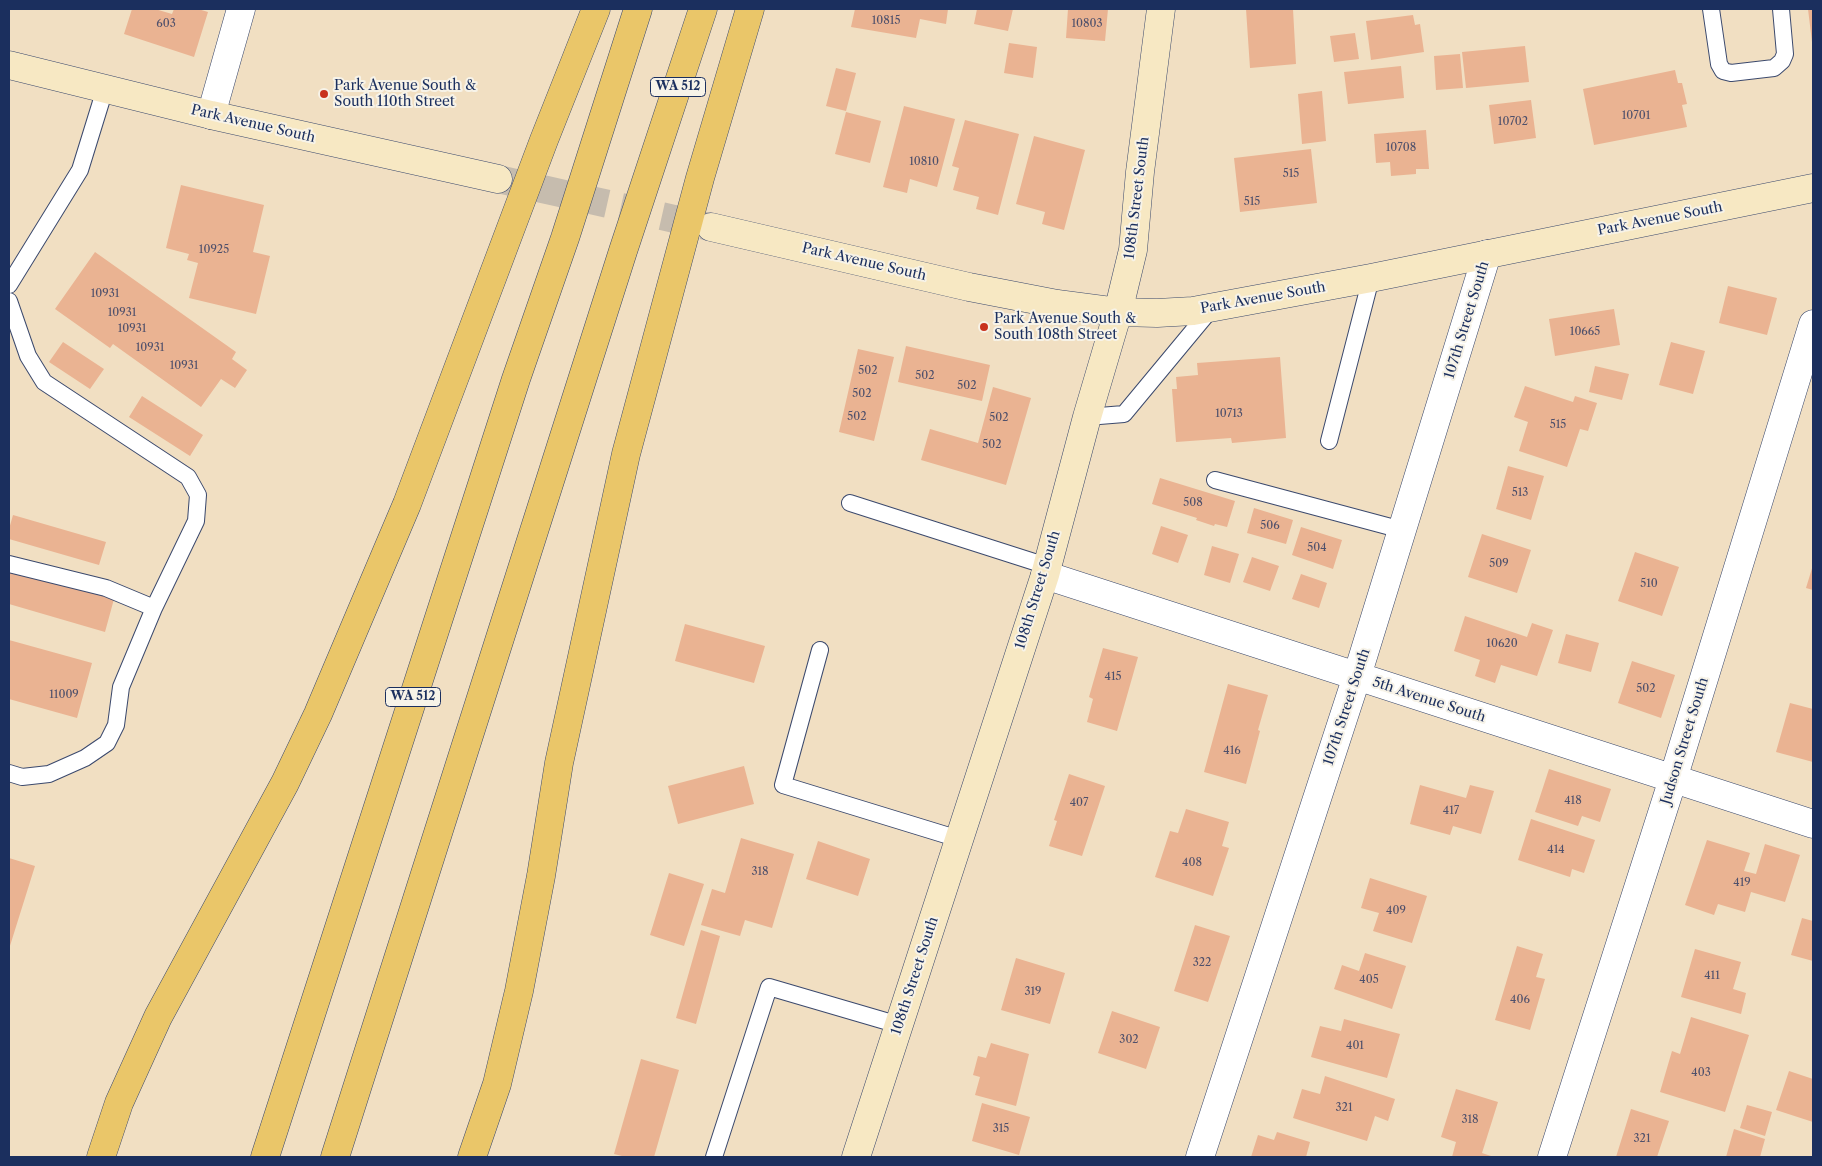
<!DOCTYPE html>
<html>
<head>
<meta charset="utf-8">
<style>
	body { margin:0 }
	#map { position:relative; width:1822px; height:1166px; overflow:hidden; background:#f1dfc2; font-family:"Libre Caslon Text",serif }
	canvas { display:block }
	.frame { position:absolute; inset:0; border:10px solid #1b2f5e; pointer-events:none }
</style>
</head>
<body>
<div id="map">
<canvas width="1822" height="1166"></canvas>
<div class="frame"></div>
</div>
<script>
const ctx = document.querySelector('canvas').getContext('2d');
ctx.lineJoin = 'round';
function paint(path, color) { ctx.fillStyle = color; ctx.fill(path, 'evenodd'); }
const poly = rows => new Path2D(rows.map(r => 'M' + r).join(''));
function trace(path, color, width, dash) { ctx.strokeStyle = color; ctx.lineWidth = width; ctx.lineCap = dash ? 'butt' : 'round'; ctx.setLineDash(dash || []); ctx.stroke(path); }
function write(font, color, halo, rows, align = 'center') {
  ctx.font = font + ' "Libre Caslon Text",serif'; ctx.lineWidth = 4; ctx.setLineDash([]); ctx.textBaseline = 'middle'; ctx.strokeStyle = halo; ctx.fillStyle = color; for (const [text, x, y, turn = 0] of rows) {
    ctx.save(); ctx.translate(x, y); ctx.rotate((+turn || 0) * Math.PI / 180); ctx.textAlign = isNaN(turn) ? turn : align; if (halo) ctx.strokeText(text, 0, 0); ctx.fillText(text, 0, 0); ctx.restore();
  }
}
const building = poly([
	[132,9,155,9,172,14,174,9,198,9,208,12,194,57,124,34],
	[855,9,948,9,946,24,920,19,916,38,851,27],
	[977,9,1013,9,1008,31,974,24],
	[1068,9,1108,9,1105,41,1066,38],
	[1246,9,1293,9,1296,64,1250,68],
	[1808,9,1813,9,1813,42,1812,42],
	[1413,15,1415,25,1420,24,1424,52,1371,60,1366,21],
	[1355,33,1359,59,1334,62,1330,36],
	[1009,43,1037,47,1033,78,1004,73],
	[1525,46,1529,82,1466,88,1462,52],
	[1460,54,1463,88,1436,90,1434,56],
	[1401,66,1404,98,1348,104,1344,72],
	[836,68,856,73,846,111,826,106],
	[1675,70,1678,83,1682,83,1687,104,1682,105,1687,127,1594,145,1583,89],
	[1322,91,1326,141,1302,144,1298,94],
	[1531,100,1536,138,1494,144,1489,105],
	[904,106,955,119,937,187,910,179,907,193,883,187],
	[846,112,881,121,870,163,835,154],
	[965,120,1019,134,998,215,976,209,979,197,953,190,959,168,952,166],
	[1426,130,1429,169,1416,169,1416,174,1391,176,1390,162,1376,163,1374,134],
	[1034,136,1085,150,1064,230,1042,224,1045,212,1016,204],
	[1311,149,1317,203,1240,212,1234,158],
	[181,185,264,205,253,252,270,256,256,314,189,298,198,263,187,260,189,254,166,248],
	[95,252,236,352,232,359,247,370,235,388,221,379,201,407,113,344,110,348,55,309],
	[1728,286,1777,298,1767,335,1719,323],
	[1614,309,1620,345,1555,356,1549,319],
	[63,342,104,369,90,389,49,362],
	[1671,342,1705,351,1693,394,1659,385],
	[906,346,990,365,982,401,898,382],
	[858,349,894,357,874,441,839,432],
	[1280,357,1286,438,1232,443,1231,438,1176,442,1172,389,1177,389,1176,377,1198,375,1197,363],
	[1595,366,1629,374,1622,400,1589,392],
	[1525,386,1573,402,1575,396,1597,403,1588,431,1580,429,1567,467,1519,451,1528,422,1514,417],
	[993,387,1031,398,1006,485,921,460,930,429,978,443],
	[142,396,203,435,190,456,129,417],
	[1508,466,1544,476,1531,520,1496,509],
	[1160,478,1235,501,1227,527,1215,524,1214,526,1196,520,1197,518,1152,504],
	[1254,508,1293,520,1286,544,1247,533],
	[13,515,106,542,99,565,9,539,9,529],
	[1161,526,1188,535,1178,563,1152,554],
	[1301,527,1342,540,1333,569,1292,555],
	[1482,534,1531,550,1517,593,1468,577],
	[1212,546,1239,554,1230,583,1204,575],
	[1635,552,1679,567,1662,616,1618,601],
	[1252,557,1279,566,1270,591,1243,582],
	[1813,565,1813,590,1806,588],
	[9,569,114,599,105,632,9,604],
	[1301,574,1327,583,1319,608,1292,599],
	[1465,616,1527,637,1532,623,1553,630,1537,676,1501,665,1495,683,1475,676,1480,660,1454,651],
	[685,624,765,646,754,683,675,661],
	[1566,634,1599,643,1591,672,1558,663],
	[9,640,92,663,77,718,9,699],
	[1103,648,1138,657,1117,731,1087,722,1093,699,1089,697],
	[1632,661,1675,675,1661,718,1618,703],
	[1228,684,1268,695,1258,730,1260,731,1246,784,1204,772],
	[1790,703,1813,709,1813,762,1776,752],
	[744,766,754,804,678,824,668,786],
	[1549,769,1611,789,1600,822,1582,816,1578,826,1535,812],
	[1069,774,1105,786,1082,856,1049,846,1057,821,1054,820],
	[1420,785,1466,798,1470,785,1494,791,1481,834,1453,826,1450,835,1410,824],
	[1186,809,1229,822,1222,846,1229,848,1213,896,1155,877,1170,831,1178,833],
	[1531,819,1595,840,1584,873,1572,869,1570,877,1518,860],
	[741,838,794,854,772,928,745,920,740,936,701,925,712,889,725,893],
	[1707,840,1750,853,1744,871,1756,874,1765,844,1800,855,1785,902,1751,892,1745,912,1718,904,1714,915,1685,905],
	[818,841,870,859,858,896,806,879],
	[9,858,35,866,9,949],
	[669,873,704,884,684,946,650,935],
	[1370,878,1427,896,1412,943,1373,931,1379,913,1361,908],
	[1802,918,1813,921,1813,961,1791,955],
	[1195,925,1230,936,1208,1002,1174,991],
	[701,930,720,936,696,1024,676,1018],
	[1517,946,1543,954,1536,977,1545,979,1530,1030,1495,1020],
	[1695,949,1741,962,1733,989,1746,993,1741,1014,1681,997],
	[1365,953,1406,966,1392,1009,1334,989,1342,965,1359,971],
	[1016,958,1065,973,1050,1024,1001,1010],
	[1112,1011,1160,1027,1146,1069,1098,1053],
	[1691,1017,1749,1035,1725,1112,1660,1092,1672,1051,1680,1054],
	[1344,1019,1400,1034,1387,1078,1311,1057,1320,1026,1341,1031],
	[991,1043,1029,1054,1016,1106,975,1095,980,1077,973,1075,978,1056,986,1058],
	[641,1059,679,1070,654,1157,626,1157,614,1154],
	[1789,1071,1813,1079,1813,1122,1776,1110],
	[1325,1076,1395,1099,1388,1121,1375,1116,1367,1141,1293,1118,1302,1089,1320,1094],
	[1456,1089,1498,1102,1482,1153,1494,1157,1452,1157,1456,1142,1441,1137],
	[982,1103,1030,1117,1019,1155,972,1141],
	[1747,1105,1772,1112,1765,1136,1740,1128],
	[1631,1109,1669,1121,1657,1157,1616,1157],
	[1734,1129,1765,1139,1760,1157,1726,1157],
	[1277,1132,1310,1142,1306,1157,1251,1157,1258,1135,1274,1140]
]);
const secondaryTunnel = poly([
	[498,179,710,227]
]);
const lane = poly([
	[1711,9,1719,64,1723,71,1731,73,1774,68,1782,61,1785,54,1781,9],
	[9,285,80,170,105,89],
	[9,301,28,356,44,382,188,477,198,495,196,521,154,608],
	[1087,417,1124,414,1212,308],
	[1329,441,1371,278],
	[1215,480,1402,530],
	[850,503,1047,566],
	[9,564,106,588,154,608,121,687,116,725,107,743,85,758,49,774,22,777,9,773],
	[820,650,783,785,959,839],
	[714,1157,769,987,899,1025]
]);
const street = poly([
	[211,115,241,9],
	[1045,575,1813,824],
	[1200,1157,1357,676,1487,254],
	[1552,1157,1673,779,1813,324]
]);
const secondary = poly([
	[9,65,211,115,498,179],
	[711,227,969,287,1057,304,1118,312,1157,313,1193,311,1371,278,1813,188],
	[856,1157,1045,575,1087,417,1118,312,1133,250,1140,172,1161,9]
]);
const highway = poly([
	[101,1157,119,1103,158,1017,285,783,318,714,407,504,544,140,596,9],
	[265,1157,516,379,565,238,638,9],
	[335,1157,623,251,703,9],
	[472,1157,497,1084,519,991,541,876,559,763,626,454,700,178,750,9]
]);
const markers = [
	[324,94,5,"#c8321e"],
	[984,327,5,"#c8321e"]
];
const numberNames = [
	["10815",886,21],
	["603",166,24],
	["10803",1087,24],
	["10701",1636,116],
	["10702",1513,122],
	["10708",1401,148],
	["10810",924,162],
	["515",1291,174],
	["515",1252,202],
	["10925",214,250],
	["10931",105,294],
	["10931",122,313],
	["10931",132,329],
	["10665",1585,332],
	["10931",150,348],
	["10931",184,366],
	["502",868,371],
	["502",925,376],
	["502",967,386],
	["502",862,394],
	["10713",1229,414],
	["502",857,417],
	["502",999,418],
	["515",1558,425],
	["502",992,445],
	["513",1520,493],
	["508",1193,503],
	["506",1270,526],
	["504",1317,548],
	["509",1499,564],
	["510",1649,584],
	["10620",1502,644],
	["415",1113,677],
	["502",1646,689],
	["11009",64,695],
	["416",1232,751],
	["418",1573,801],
	["407",1079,803],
	["417",1451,811],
	["414",1556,850],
	["408",1192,863],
	["318",760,872],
	["419",1742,883],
	["409",1396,911],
	["322",1202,963],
	["411",1712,976],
	["405",1369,980],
	["319",1033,992],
	["406",1520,1000],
	["302",1129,1040],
	["401",1355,1046],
	["403",1701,1073],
	["321",1344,1108],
	["318",1470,1120],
	["315",1001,1129],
	["321",1642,1139]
];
const shields = [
	[678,87,55],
	[413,697,55]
];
const shieldNames = [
	["WA 512",678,87],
	["WA 512",413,697]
];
const poiNames = [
	["Park Avenue South &",334,86],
	["South 110th Street",334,102],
	["Park Avenue South &",994,319],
	["South 108th Street",994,335]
];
const streetNames = [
	["Park Avenue South",253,124,13],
	["108th Street South",1137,198,-83],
	["Park Avenue South",1660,219,-11],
	["Park Avenue South",864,262,13],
	["Park Avenue South",1263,298,-10],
	["107th Street South",1467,320,-73],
	["108th Street South",1038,590,-73],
	["5th Avenue South",1429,700,18],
	["107th Street South",1347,707,-72],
	["Judson Street South",1685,741,-73],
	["108th Street South",915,976,-72]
];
paint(building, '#eab392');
trace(secondaryTunnel, '#c6bcae', 28, [28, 14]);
trace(lane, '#3b496d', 18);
trace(street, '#3b496d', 29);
trace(secondary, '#3b496d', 29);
trace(highway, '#3b496d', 29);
trace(lane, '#fff', 16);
trace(street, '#fff', 28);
trace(secondary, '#f7e8c3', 28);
trace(highway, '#eac669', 28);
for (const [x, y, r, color] of markers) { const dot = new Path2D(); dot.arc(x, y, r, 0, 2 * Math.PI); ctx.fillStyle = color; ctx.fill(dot); trace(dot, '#f7f3e8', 2); }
write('11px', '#4f506b', null, numberNames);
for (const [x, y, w] of shields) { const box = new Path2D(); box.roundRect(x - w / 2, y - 9.5, w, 19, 4); ctx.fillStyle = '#f7f3e8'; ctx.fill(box); trace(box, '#1b2f5e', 1); }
write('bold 12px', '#1b2f5e', null, shieldNames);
write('14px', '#1b2f5e', '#f7f3e8', poiNames, 'left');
write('14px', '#1b2f5e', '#f7f3e8', streetNames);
</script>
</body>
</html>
